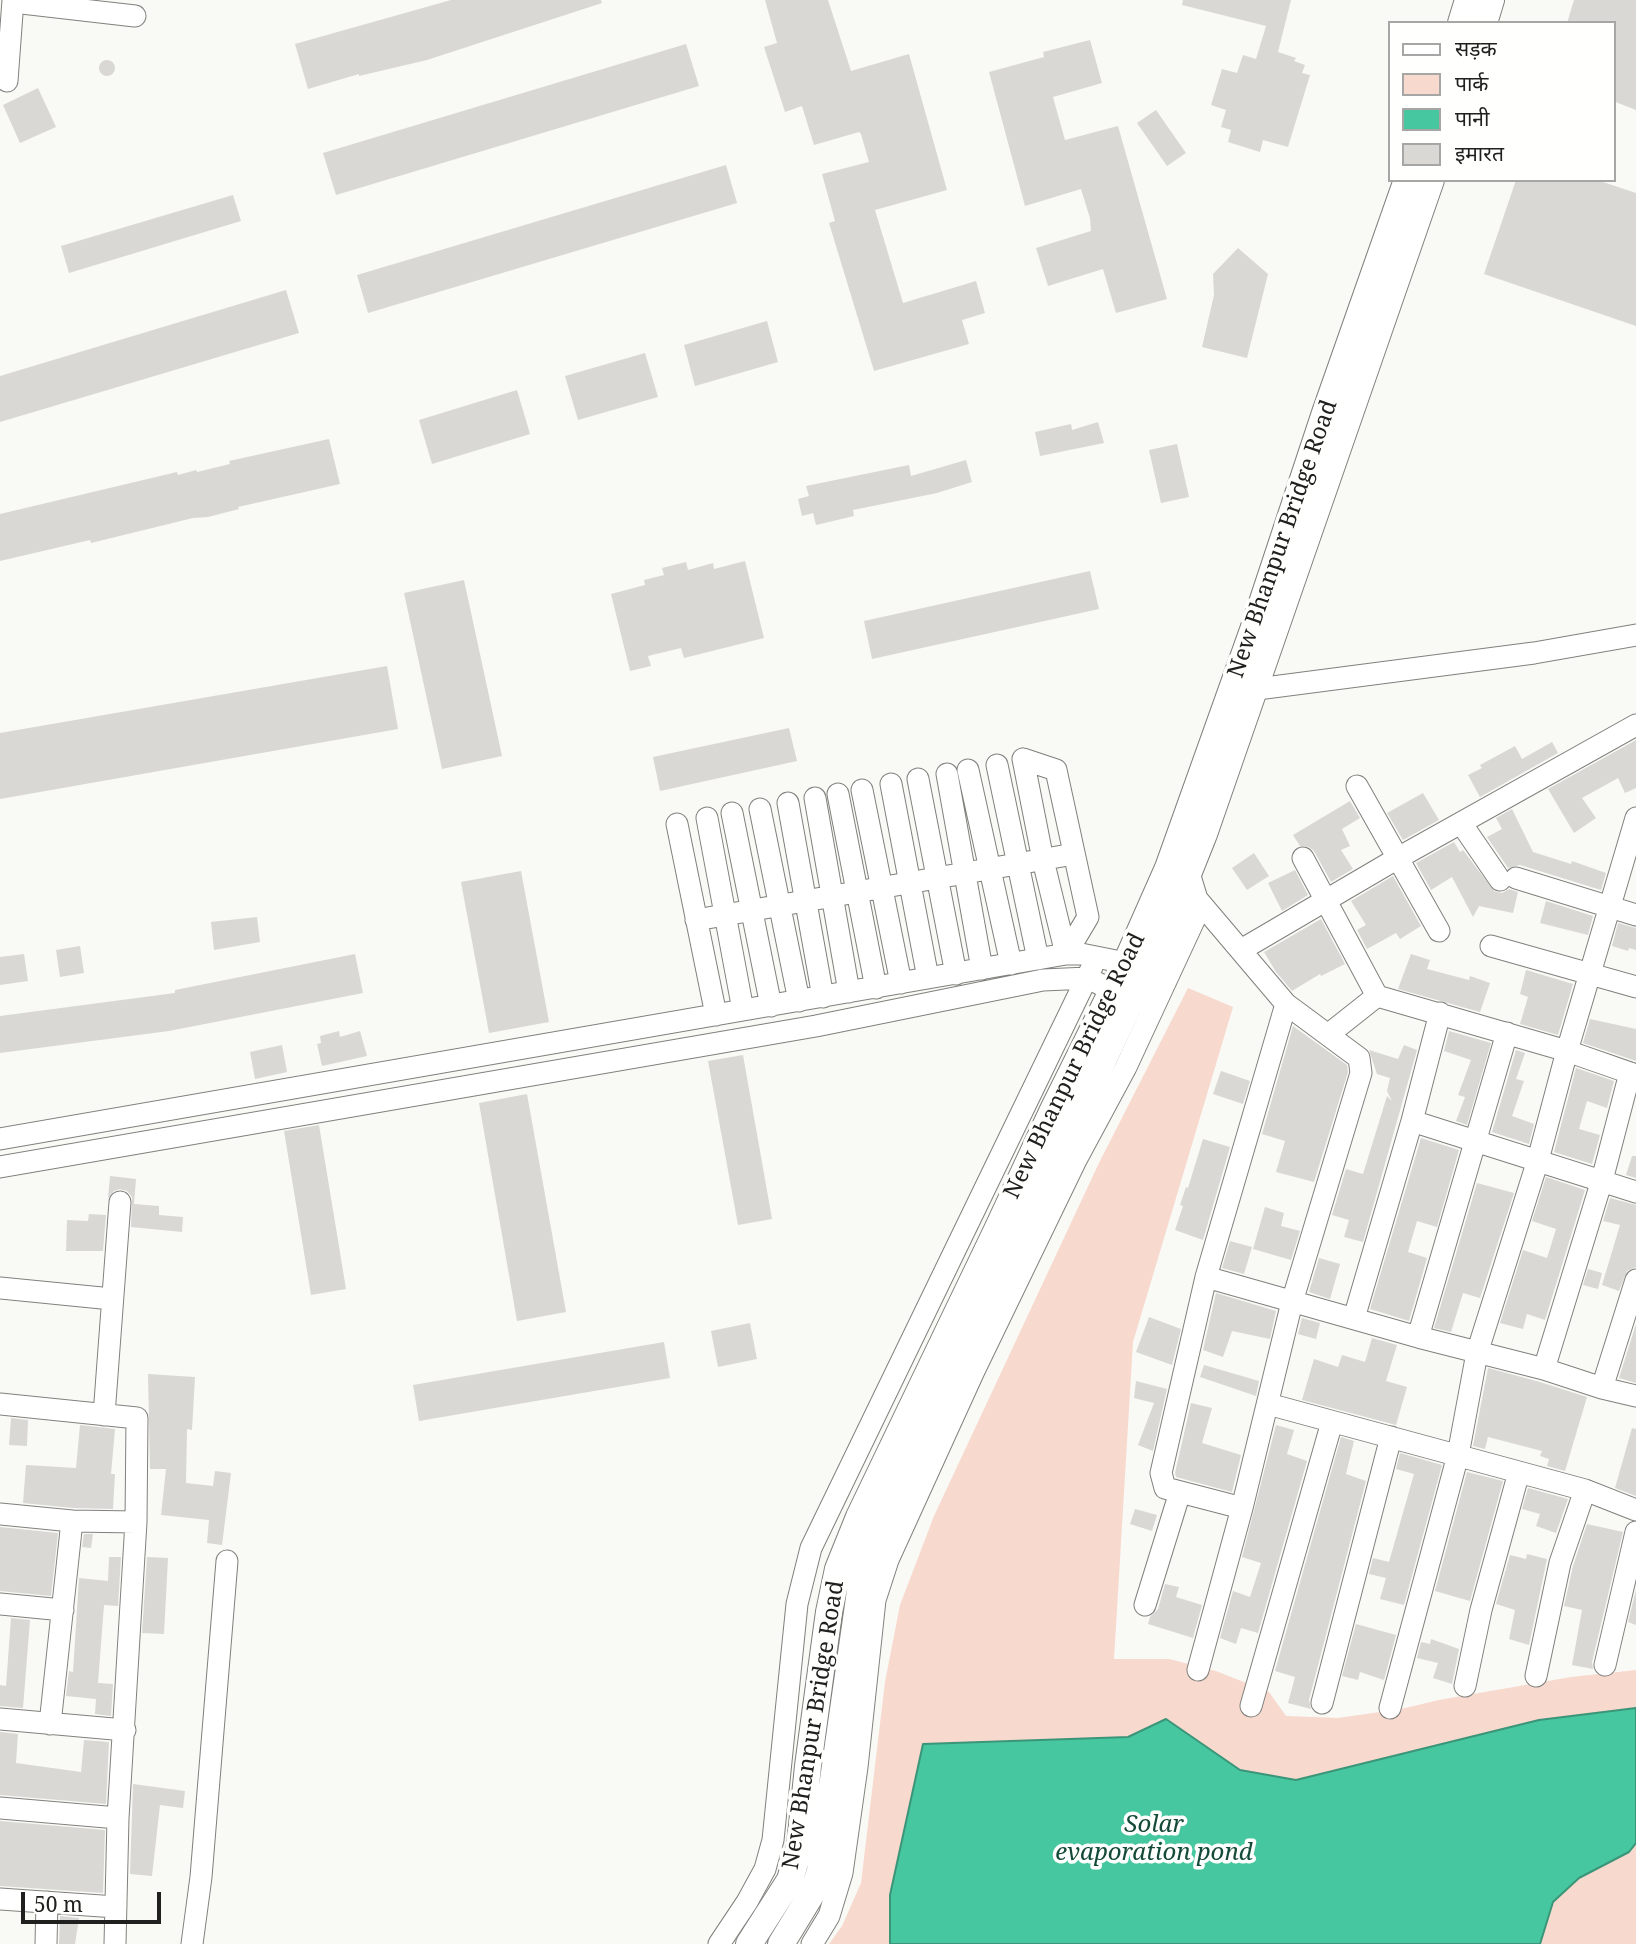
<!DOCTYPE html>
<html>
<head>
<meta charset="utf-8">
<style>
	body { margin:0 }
	#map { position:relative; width:1636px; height:1944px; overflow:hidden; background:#f9f9f5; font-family:"Noto Serif","Noto Sans Devanagari",serif }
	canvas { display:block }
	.legend { position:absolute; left:1388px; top:21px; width:228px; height:161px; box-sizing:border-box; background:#fffffe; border:2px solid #a6a6a5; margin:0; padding:9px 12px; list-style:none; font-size:21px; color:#20201f }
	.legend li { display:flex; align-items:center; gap:14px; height:35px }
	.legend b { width:35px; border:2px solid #a6a6a5 }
	.scale { position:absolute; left:21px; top:1892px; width:140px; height:32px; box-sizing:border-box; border:4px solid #20201f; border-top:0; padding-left:9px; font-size:21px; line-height:24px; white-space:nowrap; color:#20201f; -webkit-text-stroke:5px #fffffe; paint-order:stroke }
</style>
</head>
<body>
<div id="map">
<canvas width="1636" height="1944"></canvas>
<ul class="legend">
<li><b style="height:9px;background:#fff"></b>सड़क</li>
<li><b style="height:19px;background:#f7d9ce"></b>पार्क</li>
<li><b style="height:19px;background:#46c79f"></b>पानी</li>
<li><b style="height:19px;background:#dad8d5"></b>इमारत</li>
</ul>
<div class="scale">50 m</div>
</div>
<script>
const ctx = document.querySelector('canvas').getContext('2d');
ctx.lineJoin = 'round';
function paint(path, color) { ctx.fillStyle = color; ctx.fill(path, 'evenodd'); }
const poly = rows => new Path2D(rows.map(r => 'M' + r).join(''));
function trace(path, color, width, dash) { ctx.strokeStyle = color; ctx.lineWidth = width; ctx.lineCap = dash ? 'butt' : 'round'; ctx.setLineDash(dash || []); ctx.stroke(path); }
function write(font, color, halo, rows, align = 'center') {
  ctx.font = font + ' "Noto Serif",serif'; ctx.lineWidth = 7; ctx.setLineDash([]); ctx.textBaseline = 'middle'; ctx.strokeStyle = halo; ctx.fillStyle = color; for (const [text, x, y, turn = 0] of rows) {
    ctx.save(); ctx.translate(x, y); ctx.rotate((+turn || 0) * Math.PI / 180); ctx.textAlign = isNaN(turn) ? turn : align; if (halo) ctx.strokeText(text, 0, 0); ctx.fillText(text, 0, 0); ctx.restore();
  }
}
const green = poly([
	[1188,988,1233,1007,1133,1342,1114,1659,1169,1659,1216,1671,1269,1692,1286,1716,1338,1718,1401,1709,1439,1700,1571,1677,1636,1670,1636,1708,1539,1720,1296,1780,1240,1770,1166,1719,1128,1737,923,1744,890,1895,890,1944,829,1944,842,1926,861,1883,885,1682,900,1605,934,1516,1099,1163],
	[1636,1843,1636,1944,1540,1944,1553,1902,1578,1878,1629,1852]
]);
const water = poly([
	[1636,1708,1636,1843,1629,1852,1579,1878,1553,1902,1540,1944,890,1944,890,1895,923,1744,1128,1737,1166,1719,1240,1770,1296,1780,1539,1720,1636,1708]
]);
const building = poly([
	[451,0,601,0,602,3,427,60,359,76,359,74,308,89,295,44],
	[765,0,828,0,851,71,909,54,947,190,875,210,903,303,976,281,985,313,962,320,969,344,874,371,829,223,835,221,822,174,869,162,861,134,859,132,814,145,802,106,785,112,764,47,777,43],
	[1183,0,1291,0,1278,52,1296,58,1294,61,1305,65,1302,73,1310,75,1288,147,1263,140,1260,152,1228,142,1231,130,1221,127,1226,110,1211,105,1222,69,1237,73,1243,55,1256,59,1266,26,1182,5],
	[1574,0,1636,0,1636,110,1613,101,1613,23,1567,23],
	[1090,40,1102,83,1053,97,1065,140,1118,126,1167,299,1116,313,1103,269,1048,286,1036,248,1091,231,1090,218,1081,189,1025,206,989,72,1044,57,1043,52],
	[686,44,699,86,336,195,323,153],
	'99 68a8 8 0 1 1 16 0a8 8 0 1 1-16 0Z',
	[38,88,56,127,20,143,3,105],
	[1156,110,1186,153,1167,166,1137,123],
	[726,165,737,203,368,313,357,275],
	[1516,180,1597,180,1636,193,1636,326,1484,274],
	[233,195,241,221,69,273,61,246],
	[1238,248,1268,274,1247,358,1202,347,1214,295,1213,274],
	[286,290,299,333,0,422,0,376],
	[767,321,778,362,695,386,684,345],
	[645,353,658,397,578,420,565,376],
	[517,390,530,434,432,464,419,420],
	[1098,422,1104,443,1040,456,1035,432,1071,424,1072,430],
	[329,439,340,484,238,507,239,509,208,517,193,518,91,543,90,540,0,561,0,514,177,472,178,475,196,470,197,472,230,464,229,461],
	[1177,444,1189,497,1161,503,1149,450],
	[966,460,972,482,937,493,853,510,854,516,816,525,813,513,802,516,798,499,809,496,806,486,909,465,911,476],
	[745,561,764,638,684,658,681,648,648,656,651,666,630,671,611,594,645,585,644,580,664,575,662,568,686,562,688,570,713,563,714,569],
	[1090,571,1099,609,872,659,864,621],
	[464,580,502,756,442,769,404,593],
	[387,666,398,729,0,799,0,733],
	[789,728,797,761,660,791,653,757],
	[1636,740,1636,788,1625,793,1618,778,1582,798,1596,818,1574,833,1548,789],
	[1552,742,1558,753,1480,797,1468,775,1482,768,1480,765,1515,746,1522,759],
	[1423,793,1439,820,1403,840,1387,813],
	[1350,801,1360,818,1342,829,1350,846,1341,850,1353,869,1331,882,1314,851,1309,847,1300,846,1293,835],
	[1512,809,1533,852,1571,864,1572,861,1606,873,1601,890,1520,865,1508,868,1487,837,1502,829,1496,818],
	[1454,842,1460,852,1463,850,1494,891,1502,893,1509,889,1518,892,1513,913,1479,906,1473,917,1452,877,1431,890,1416,863],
	[1254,853,1269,876,1247,890,1232,868],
	[1295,870,1308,895,1282,911,1268,883],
	[521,871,549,1022,489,1033,461,882],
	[1393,876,1421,926,1400,939,1396,933,1367,949,1357,930,1366,925,1351,901],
	[1546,901,1593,916,1588,935,1540,923],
	[257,917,260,942,214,950,211,922],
	[1321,919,1345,964,1321,976,1320,974,1292,991,1276,972,1264,952],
	[1618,923,1636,928,1636,950,1629,948,1628,951,1612,946],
	[80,946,84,973,60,977,56,950],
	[24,954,28,981,0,985,0,957],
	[355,954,363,993,169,1031,0,1053,0,1016,175,993,175,990],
	[1411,954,1430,960,1427,969,1469,980,1470,976,1490,983,1480,1012,1398,989],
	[1526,970,1573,984,1558,1035,1520,1024,1528,997,1520,994],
	[1590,1019,1636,1029,1636,1061,1583,1043],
	[1293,1026,1347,1065,1348,1072,1314,1182,1276,1172,1285,1141,1262,1134],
	[339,1031,340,1037,360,1031,367,1056,322,1066,317,1044,321,1043,320,1036],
	[1449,1031,1491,1043,1467,1125,1456,1121,1465,1097,1458,1095,1471,1060,1444,1051],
	[282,1045,287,1072,255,1079,250,1052],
	[1404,1045,1417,1050,1363,1242,1344,1237,1349,1220,1332,1215,1346,1169,1363,1174,1387,1096,1392,1101,1387,1091,1390,1078,1377,1074,1369,1050,1398,1059],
	[1516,1050,1525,1053,1516,1079,1524,1081,1512,1116,1534,1124,1529,1144,1492,1132],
	[743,1055,772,1219,738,1225,708,1061],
	[1576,1068,1614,1081,1607,1108,1587,1101,1579,1129,1600,1135,1592,1164,1554,1152],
	[1221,1071,1250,1081,1243,1104,1213,1094],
	[527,1094,566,1312,517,1321,479,1103],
	[319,1125,346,1289,311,1295,284,1131],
	[1421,1138,1459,1150,1437,1227,1417,1221,1408,1252,1427,1258,1409,1321,1370,1309],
	[1203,1139,1230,1147,1203,1240,1175,1230,1183,1206,1180,1205,1186,1187,1188,1188],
	[1632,1156,1636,1156,1636,1178,1626,1175],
	[110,1176,136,1179,134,1204,159,1206,159,1215,183,1217,182,1232,131,1227,132,1197,127,1191,120,1189,114,1191,108,1198],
	[1546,1177,1585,1190,1545,1320,1527,1314,1523,1329,1500,1323,1523,1250,1547,1258,1556,1229,1532,1221],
	[1477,1183,1514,1193,1480,1298,1463,1293,1451,1332,1434,1328],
	[1610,1198,1636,1205,1636,1267,1627,1271,1619,1291,1602,1285,1620,1225,1603,1221],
	[1265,1207,1284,1213,1281,1226,1300,1231,1291,1260,1253,1249],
	[89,1214,106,1215,103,1251,66,1251,67,1220,88,1221],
	[1230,1241,1252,1247,1244,1274,1222,1268],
	[1319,1258,1340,1264,1330,1299,1309,1292],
	[1588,1269,1602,1273,1598,1289,1583,1285],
	[1216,1293,1276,1311,1270,1339,1232,1331,1223,1357,1203,1350],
	[1149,1317,1181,1329,1172,1365,1136,1352],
	[1302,1318,1320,1323,1316,1339,1298,1334],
	[750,1323,757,1359,718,1367,711,1331],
	[1636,1324,1636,1383,1619,1378],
	[1372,1338,1397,1345,1386,1381,1407,1387,1396,1425,1302,1400,1314,1359,1338,1367,1342,1355,1365,1362],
	[664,1342,670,1378,419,1421,413,1385],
	[1204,1365,1259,1381,1256,1396,1200,1377],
	[1488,1368,1540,1382,1587,1397,1565,1471,1547,1466,1549,1459,1540,1456,1542,1451,1488,1437,1485,1449,1473,1446],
	[148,1374,195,1377,192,1430,187,1429,186,1483,213,1486,215,1471,231,1473,222,1545,207,1543,209,1520,161,1515,166,1469,150,1469],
	[1136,1381,1167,1389,1153,1451,1138,1445,1154,1403,1134,1398],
	[1191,1403,1212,1408,1202,1443,1241,1455,1232,1492,1176,1477,1175,1473],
	[11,1418,28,1420,27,1446,9,1445],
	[80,1425,115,1429,111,1474,115,1474,113,1509,73,1508,23,1503,26,1465,76,1468],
	[1276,1425,1294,1430,1287,1454,1307,1461,1258,1633,1241,1628,1236,1644,1220,1638,1233,1591,1250,1597,1261,1563,1242,1557],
	[1632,1428,1636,1429,1636,1496,1615,1488],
	[1341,1437,1354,1441,1346,1474,1366,1481,1309,1700,1311,1709,1288,1703,1295,1677,1275,1671],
	[1400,1453,1442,1465,1404,1605,1380,1599,1386,1578,1369,1574,1373,1558,1389,1562,1414,1474,1396,1469],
	[1467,1472,1503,1481,1470,1601,1435,1591],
	[1528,1488,1568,1499,1556,1533,1536,1526,1540,1514,1522,1509],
	[1135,1509,1157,1515,1152,1531,1130,1524],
	[1587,1524,1623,1532,1592,1662,1593,1669,1572,1665,1582,1610,1564,1606,1573,1566],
	[0,1527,58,1533,51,1596,0,1591],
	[84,1534,93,1534,91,1548,82,1547],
	[1527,1554,1547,1559,1529,1645,1509,1639,1515,1610,1496,1604,1510,1555,1526,1559],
	[109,1557,121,1557,118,1606,104,1605,98,1683,113,1684,111,1716,95,1714,96,1699,66,1696,69,1671,73,1672,79,1578,108,1581],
	[147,1557,168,1558,164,1634,142,1633],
	[1165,1584,1179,1587,1176,1597,1202,1605,1193,1638,1148,1624,1150,1617,1158,1609],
	[1636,1590,1636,1625,1628,1622],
	[11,1618,30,1620,23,1708,0,1706,0,1685,6,1686],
	[1356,1624,1396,1635,1384,1680,1360,1672,1358,1680,1342,1676],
	[1431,1639,1459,1649,1452,1684,1433,1678,1438,1663,1417,1658,1421,1642,1430,1644],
	[0,1732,18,1734,16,1763,81,1772,84,1740,109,1742,106,1804,0,1795],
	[133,1784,185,1791,183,1808,160,1805,152,1876,130,1874],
	[0,1821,105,1830,103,1893,0,1886],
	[60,1916,79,1918,75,1944,59,1944]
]);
const minor = poly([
	[13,2,135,16],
	[7,81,13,0],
	[1255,685,1265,688,1534,653,1636,635],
	[1023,759,1056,770,1088,917,1066,954,1043,860,1023,759],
	[997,765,1038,959],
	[968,770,1011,964],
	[947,774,982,969],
	[918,779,956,974],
	[891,784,928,978],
	[1357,786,1439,931],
	[862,790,901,983],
	[838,794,876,988],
	[815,798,849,992],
	[788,803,823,997],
	[760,809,799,1001],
	[732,813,771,1006],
	[707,818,743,1010],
	[1461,823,1500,880],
	[677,824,716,1015],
	[1303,858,1377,996,1329,1034],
	[1516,878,1636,915],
	[1197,899,1286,1004,1359,1058,1361,1073,1292,1302,1242,1508,1198,1670],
	[696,920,1074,854],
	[1491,946,1636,987],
	[1241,950,1398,858,1636,725],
	[1377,996,1567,1051,1636,1075],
	[1412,1121,1636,1192],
	[0,1139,1066,954,1081,954,1126,963,1166,981],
	[0,1167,816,1026,1043,980,1088,978,1111,990,1154,1006],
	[1206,1277,1418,1337,1544,1369,1602,1388,1636,1396],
	[0,1288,112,1299],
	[1354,1318,1412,1121,1440,1013],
	[1418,1337,1507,1033],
	[1544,1369,1602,1180,1630,1073],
	[1602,1388,1636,1280],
	[0,1404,137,1418,136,1522,118,1818,115,1944],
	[1268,1404,1585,1490,1636,1510],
	[104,1415,120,1202],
	[1242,1508,1165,1488,1161,1473,1206,1277,1286,1004],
	[0,1514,72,1521,136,1522],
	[0,1604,63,1610],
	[1145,1605,1180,1492],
	[1605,1665,1636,1532],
	[1536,1676,1560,1563,1585,1490],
	[1465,1686,1481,1610,1519,1472],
	[1322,1703,1391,1437],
	[1251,1706,1332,1422],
	[1390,1708,1458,1455,1477,1353,1538,1160,1567,1051,1636,818],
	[0,1719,125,1730],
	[50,1724,72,1521],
	[0,1808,118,1818],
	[0,1899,116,1907],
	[46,1944,47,1902],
	[192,1944,201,1877,227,1561],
	[719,1944,747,1902,765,1869,773,1840,797,1604,811,1548,1092,967],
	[812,1944,829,1916,842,1873,857,1767,875,1600,888,1560,974,1371,1076,1160,1126,1067,1197,914,1197,899,1189,873]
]);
const tertiary = poly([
	[1461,23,1468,0],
	[1484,23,1491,0],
	[749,1944,790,1880,800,1845,808,1766,829,1612,838,1569,859,1517,996,1232,1053,1110,1126,963,1168,868,1253,630,1325,413,1407,180],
	[781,1944,814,1890,820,1871,862,1577,879,1534,1170,919,1204,834,1431,180]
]);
const streetNames = [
	["New Bhanpur Bridge Road",1283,539,-71],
	["New Bhanpur Bridge Road",1075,1066,-64],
	["New Bhanpur Bridge Road",814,1725,-81]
];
const waterNames = [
	["Solar",1154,1825],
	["evaporation pond",1154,1853]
];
paint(green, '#f7d9ce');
paint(water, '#46c79f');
trace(water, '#3b9579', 2);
paint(building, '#dad8d5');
trace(minor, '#80807d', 23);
trace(tertiary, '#80807d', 28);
trace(minor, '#fff', 21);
trace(tertiary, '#fff', 26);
write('23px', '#20201f', '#fffffe', streetNames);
write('italic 24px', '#144a39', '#fffffe', waterNames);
</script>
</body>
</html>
